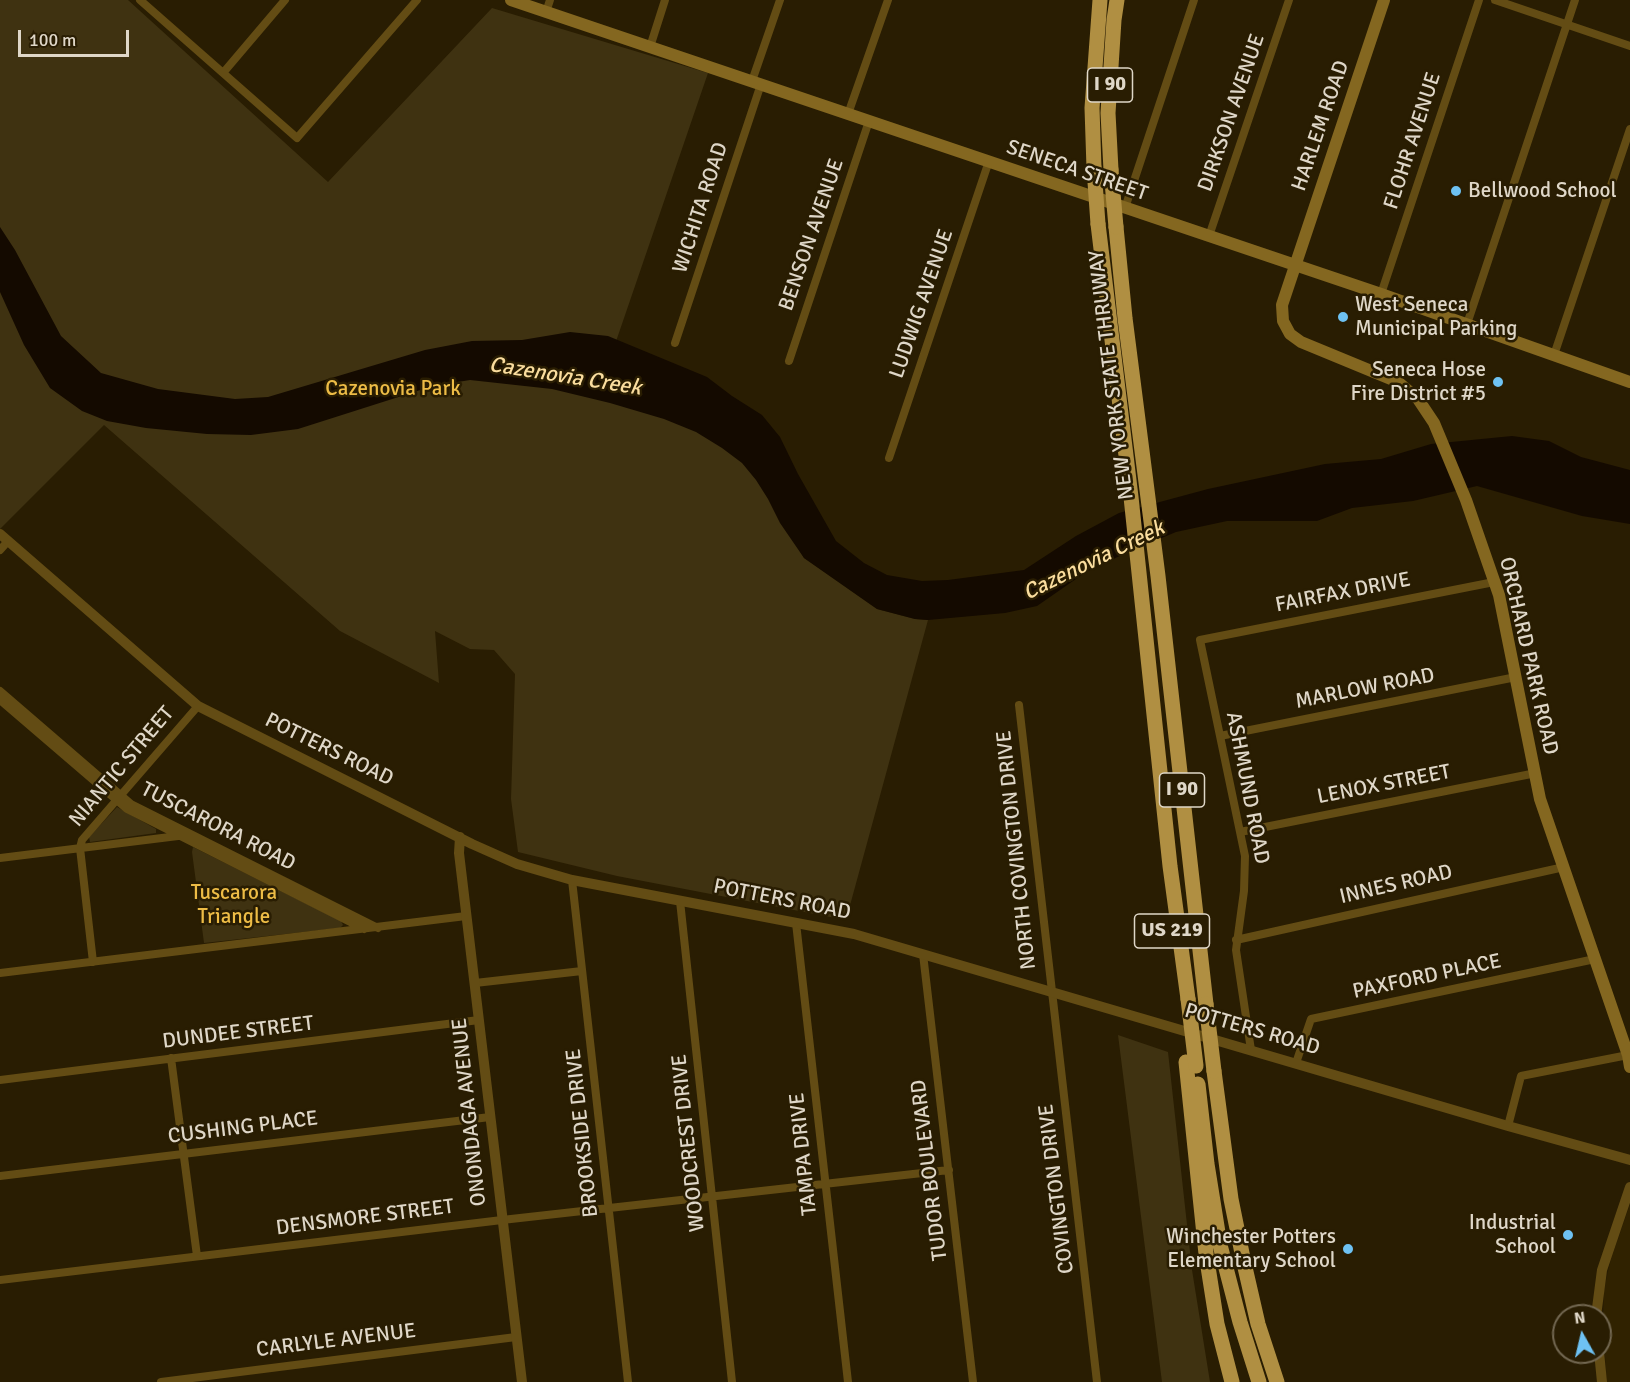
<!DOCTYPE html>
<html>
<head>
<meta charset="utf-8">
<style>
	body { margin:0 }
	#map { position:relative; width:1630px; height:1382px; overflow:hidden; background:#291d02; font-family:Signika,sans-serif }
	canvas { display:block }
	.north { position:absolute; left:1552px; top:1304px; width:60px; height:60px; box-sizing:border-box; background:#291d02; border:2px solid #726751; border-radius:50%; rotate:352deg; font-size:16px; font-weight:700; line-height:24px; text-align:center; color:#dfd7c8 }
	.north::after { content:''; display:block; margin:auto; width:21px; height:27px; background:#6ec2f3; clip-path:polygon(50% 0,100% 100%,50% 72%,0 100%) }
	.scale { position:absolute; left:18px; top:30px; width:111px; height:27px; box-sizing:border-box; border:3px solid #dfd7c8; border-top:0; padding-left:8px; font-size:18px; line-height:21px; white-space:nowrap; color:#dfd7c8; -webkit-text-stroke:4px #291d02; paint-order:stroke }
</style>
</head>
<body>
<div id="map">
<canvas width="1630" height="1382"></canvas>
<div class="north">N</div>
<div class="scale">100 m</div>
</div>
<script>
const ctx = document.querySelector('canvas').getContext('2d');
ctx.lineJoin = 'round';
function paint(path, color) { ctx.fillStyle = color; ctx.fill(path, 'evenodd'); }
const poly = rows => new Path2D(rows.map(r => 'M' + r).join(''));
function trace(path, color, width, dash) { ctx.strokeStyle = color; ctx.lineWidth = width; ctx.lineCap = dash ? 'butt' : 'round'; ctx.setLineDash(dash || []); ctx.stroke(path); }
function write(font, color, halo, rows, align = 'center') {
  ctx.font = font + ' Signika,sans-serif'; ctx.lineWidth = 5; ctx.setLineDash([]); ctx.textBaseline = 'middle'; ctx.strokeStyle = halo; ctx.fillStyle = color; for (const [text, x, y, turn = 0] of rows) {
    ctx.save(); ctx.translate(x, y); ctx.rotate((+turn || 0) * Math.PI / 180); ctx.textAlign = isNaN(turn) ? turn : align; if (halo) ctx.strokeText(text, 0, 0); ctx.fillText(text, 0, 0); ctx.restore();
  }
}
const built = poly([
	[1630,1204,1630,1382,1607,1382,1603,1332,1604,1289,1611,1259]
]);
const green = poly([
	[0,0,128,0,328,182,492,8,708,73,611,356,752,464,804,558,877,609,915,619,928,620,846,920,617,876,518,852,511,799,515,674,494,650,470,649,435,631,439,683,340,631,104,425,0,529],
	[117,807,156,829,156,833,90,842,89,837],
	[193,847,341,921,343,925,340,928,204,943,192,852],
	[1118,1035,1168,1052,1192,1270,1210,1382,1162,1382]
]);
const water = poly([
	[0,227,15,250,61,336,101,373,158,389,235,399,268,397,425,350,472,341,522,340,570,332,608,336,707,377,732,396,762,415,780,437,798,474,836,541,864,563,887,575,922,581,948,580,1024,570,1076,536,1119,513,1208,489,1325,464,1381,459,1431,444,1512,436,1549,441,1581,457,1630,470,1630,524,1582,516,1477,486,1413,501,1352,508,1317,521,1227,521,1176,532,1128,552,1086,572,1037,606,1005,613,928,620,915,619,877,609,804,558,780,523,768,499,756,480,742,463,722,448,696,432,664,419,610,403,552,389,470,380,433,386,298,429,251,435,207,434,146,428,107,421,82,411,50,388,24,345,0,292]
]);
const minor = poly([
	[140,0,297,138,417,0],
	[1495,0,1630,46],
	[546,12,550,0],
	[650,47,665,0],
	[223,73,285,0],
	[752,81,780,0],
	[848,114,888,0],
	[1125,208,1194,0],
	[1209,236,1289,0],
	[1381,294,1479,0],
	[1467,324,1575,0],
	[675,343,761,84],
	[1554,355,1630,129],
	[789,361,869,121],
	[889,458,989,161],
	[0,550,8,541],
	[0,691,131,804,378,928],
	[0,700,127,809,364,929],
	[1019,705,1097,1382],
	[1220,736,1516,677],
	[1240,832,1536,773],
	[0,858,178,836],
	[572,880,628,1382],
	[680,901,732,1382],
	[796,923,848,1382],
	[1236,940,1564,867],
	[923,954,973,1382],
	[93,962,80,848,82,840,198,706],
	[0,973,466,916],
	[475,983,582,971],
	[1251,1050,1236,950,1244,891,1245,856,1200,640,1494,582],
	[171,1058,197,1256],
	[1296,1063,1311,1019,1595,959],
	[0,1080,479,1020],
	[1508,1126,1521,1076,1628,1055],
	[0,1176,490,1117],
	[0,1280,502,1220,949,1170],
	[161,1382,516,1337]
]);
const tertiary = poly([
	[0,534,198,706,472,844,517,864,572,880,854,934,1508,1126,1630,1160],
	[460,837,459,853,522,1382],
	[1596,1316,1602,1270,1630,1187],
	[1599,1352,1602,1382]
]);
const secondary = poly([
	[511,0,1381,294,1630,382],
	[1384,0,1282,305,1283,321,1290,334,1301,342,1398,382,1418,399,1434,423,1466,500,1499,595,1540,799,1628,1055,1630,1067]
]);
const motorway = poly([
	[1094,168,1092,108,1100,0],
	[1111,170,1108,113,1114,20,1117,0],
	[1098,224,1131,497,1170,866,1188,999],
	[1116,227,1125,318,1158,576,1206,1004],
	[1186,1062,1206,1254,1217,1324,1232,1382],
	[1214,1071,1231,1199,1244,1263,1258,1324,1277,1382],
	[1198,1084,1207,1164,1220,1245,1240,1322,1259,1382]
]);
const motorwayBridge = poly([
	[1094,168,1098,224],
	[1111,170,1116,227],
	[1188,999,1196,1066],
	[1206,1004,1214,1071]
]);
const markers = [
	[1456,191,6,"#6ec2f3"],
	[1343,317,6,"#6ec2f3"],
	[1498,382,6,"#6ec2f3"],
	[1568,1235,6,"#6ec2f3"],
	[1348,1249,6,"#6ec2f3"]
];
const shields = [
	[1110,85,45],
	[1182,790,45],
	[1172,931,75]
];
const shieldNames = [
	["I 90",1110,85],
	["I 90",1182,790],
	["US 219",1172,931]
];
const streetNames = [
	["DIRKSON AVENUE",1232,113,-71],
	["HARLEM ROAD",1321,126,-71],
	["FLOHR AVENUE",1413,141,-72],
	["SENECA STREET",1077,171,19],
	["WICHITA ROAD",701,208,-72],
	["BENSON AVENUE",812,235,-71],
	["LUDWIG AVENUE",922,304,-71],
	["NEW YORK STATE THRUWAY",1112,375,-97],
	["FAIRFAX DRIVE",1343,593,-11],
	["ORCHARD PARK ROAD",1528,656,77],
	["MARLOW ROAD",1365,689,-11],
	["POTTERS ROAD",329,750,26],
	["NIANTIC STREET",122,767,-50],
	["LENOX STREET",1384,785,-11],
	["ASHMUND ROAD",1247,788,79],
	["TUSCARORA ROAD",218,827,27],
	["NORTH COVINGTON DRIVE",1017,850,-96],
	["INNES ROAD",1396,885,-13],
	["POTTERS ROAD",782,900,11],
	["PAXFORD PLACE",1427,977,-12],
	["POTTERS ROAD",1252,1030,16],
	["DUNDEE STREET",238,1033,-7],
	["ONONDAGA AVENUE",470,1112,-96],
	["CUSHING PLACE",243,1128,-7],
	["BROOKSIDE DRIVE",583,1133,-96],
	["WOODCREST DRIVE",689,1143,-96],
	["TAMPA DRIVE",804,1154,-96],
	["TUDOR BOULEVARD",930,1170,-97],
	["COVINGTON DRIVE",1057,1189,-97],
	["DENSMORE STREET",365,1218,-7],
	["CARLYLE AVENUE",336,1341,-7]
];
const poiNames = [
	["Bellwood School",1468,191,"left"],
	["West Seneca",1355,305,"left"],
	["Municipal Parking",1355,329,"left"],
	["Seneca Hose",1486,370],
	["Fire District #5",1486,394],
	["Industrial",1556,1223],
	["School",1556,1247],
	["Winchester Potters",1336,1237],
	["Elementary School",1336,1261]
];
const parkNames = [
	["Cazenovia Park",393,389],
	["Tuscarora",234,893],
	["Triangle",234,917]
];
const waterNames = [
	["Cazenovia Creek",565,377,9],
	["Cazenovia Creek",1094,561,-26]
];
paint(built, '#302200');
paint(green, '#3f3211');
paint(water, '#140a00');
trace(minor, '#634c14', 8);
trace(tertiary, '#634c14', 10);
trace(secondary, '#846720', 12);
trace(motorway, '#b08f42', 15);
trace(motorwayBridge, '#b08f42', 15);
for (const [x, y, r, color] of markers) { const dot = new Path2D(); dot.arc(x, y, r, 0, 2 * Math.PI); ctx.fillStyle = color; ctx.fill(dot); trace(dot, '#291d02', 2); }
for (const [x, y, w] of shields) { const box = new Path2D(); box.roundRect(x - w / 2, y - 17, w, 34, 4.5); ctx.fillStyle = '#291d02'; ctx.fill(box); trace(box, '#dfd7c8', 1.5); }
write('bold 20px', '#dfd7c8', null, shieldNames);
write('21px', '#dfd7c8', '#291d02', streetNames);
write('21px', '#dfd7c8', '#291d02', poiNames, 'right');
write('21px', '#edbc46', '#291d02', parkNames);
write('italic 22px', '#fadd9e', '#291d02', waterNames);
</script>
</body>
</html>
